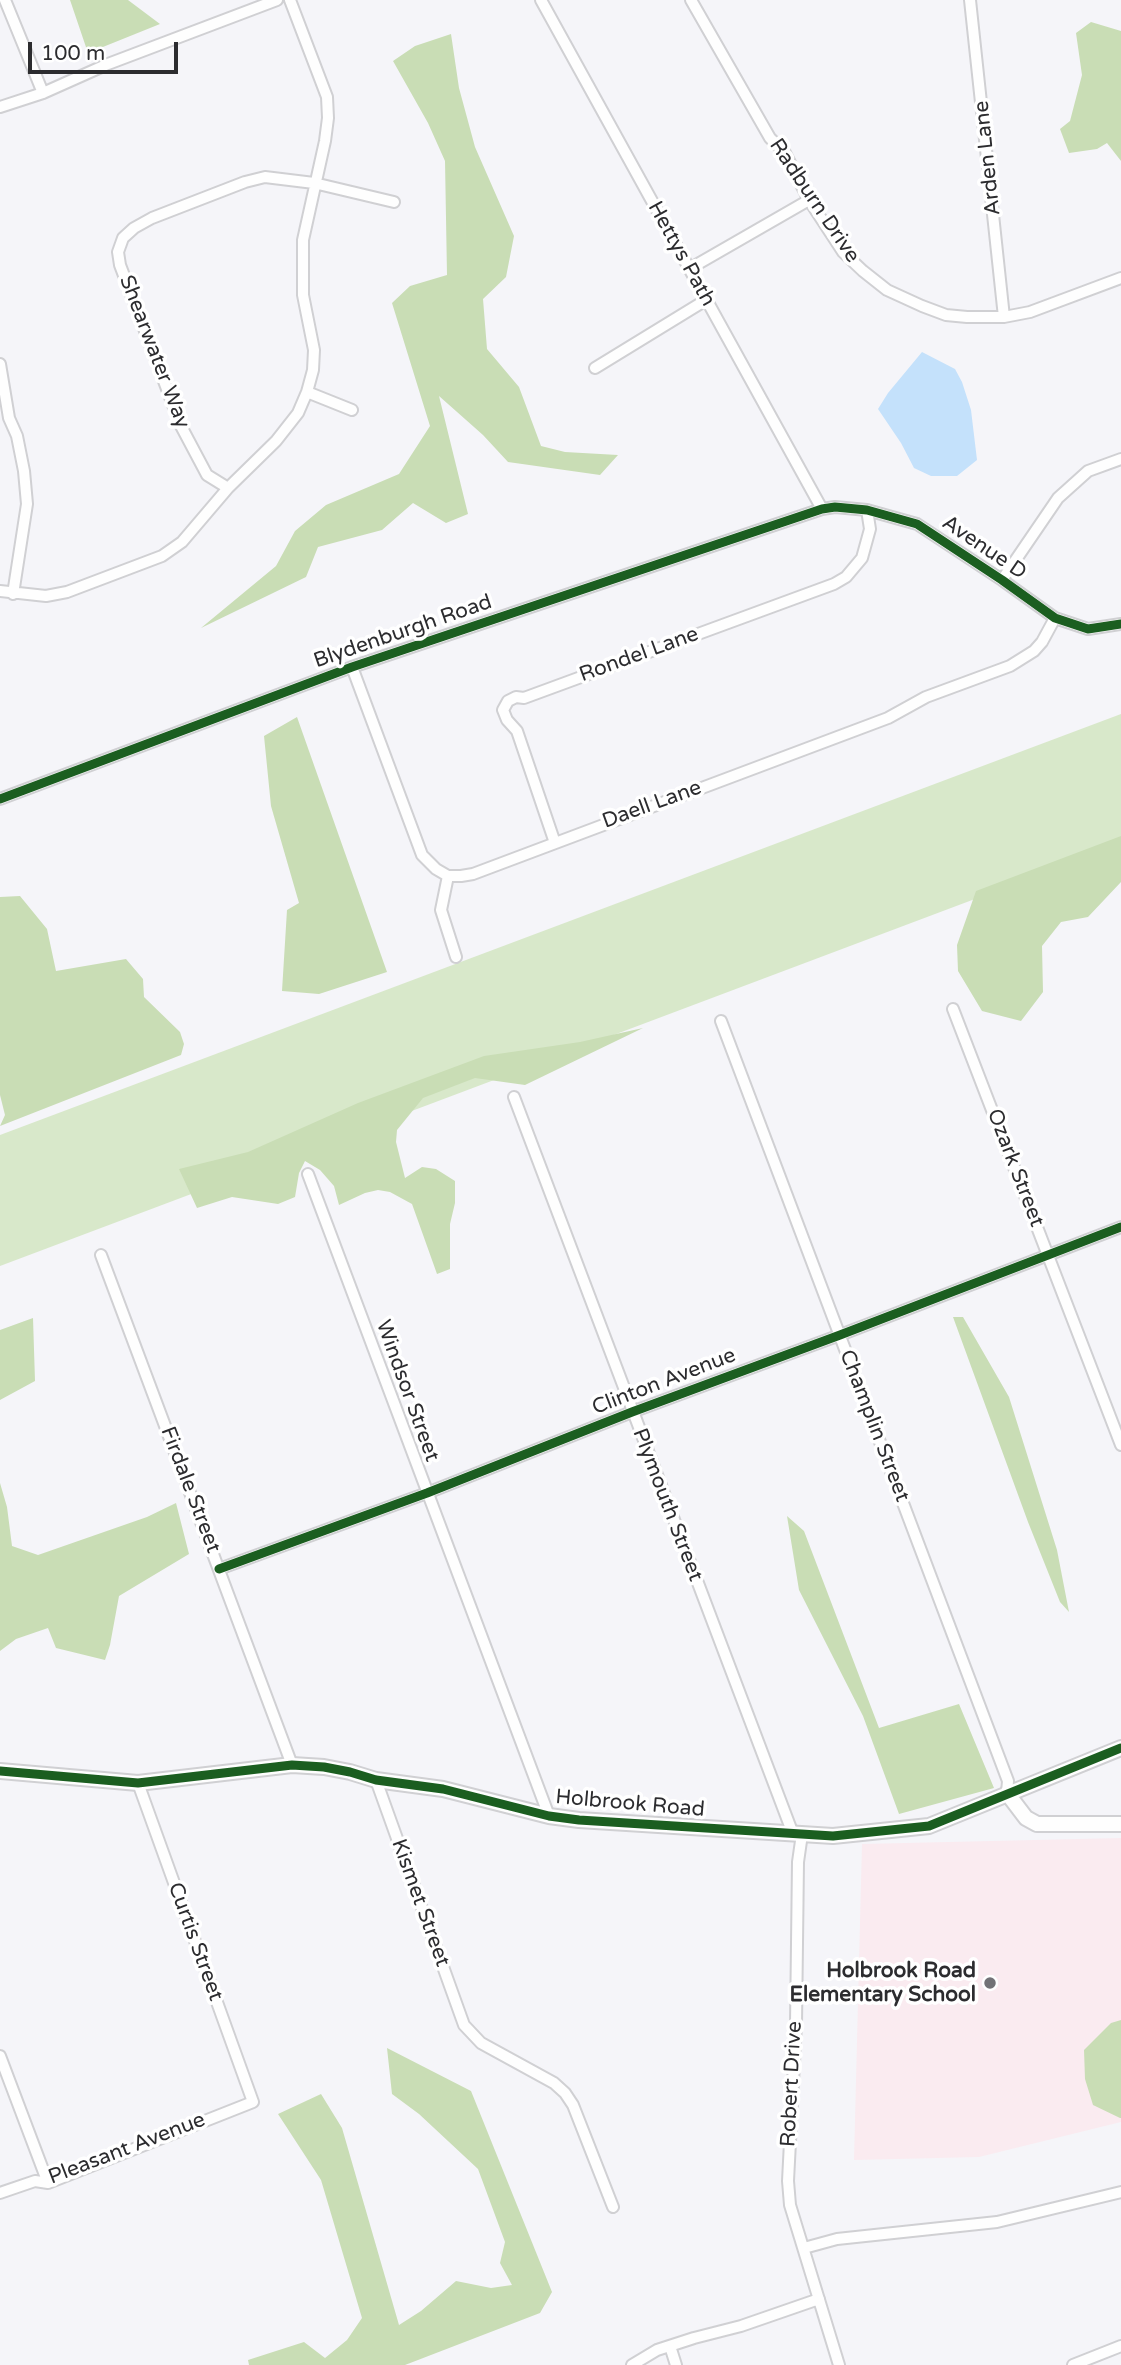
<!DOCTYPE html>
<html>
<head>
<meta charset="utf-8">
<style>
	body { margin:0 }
	#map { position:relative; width:1121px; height:2365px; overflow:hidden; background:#f5f5f9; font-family:"Varela Round",sans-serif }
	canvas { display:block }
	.scale { position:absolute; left:28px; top:42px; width:150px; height:32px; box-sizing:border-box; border:4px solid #2c2c2f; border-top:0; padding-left:9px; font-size:21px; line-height:24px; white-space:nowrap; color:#2c2c2f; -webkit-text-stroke:5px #fff; paint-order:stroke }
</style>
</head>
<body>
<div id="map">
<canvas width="1121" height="2365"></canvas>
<div class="scale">100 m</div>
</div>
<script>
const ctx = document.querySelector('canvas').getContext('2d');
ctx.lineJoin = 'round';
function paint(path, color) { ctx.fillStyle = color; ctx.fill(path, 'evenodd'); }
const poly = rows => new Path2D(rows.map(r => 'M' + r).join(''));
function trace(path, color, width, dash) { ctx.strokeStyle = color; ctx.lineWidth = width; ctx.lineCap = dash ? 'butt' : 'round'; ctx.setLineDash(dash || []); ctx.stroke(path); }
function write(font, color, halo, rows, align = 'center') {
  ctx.font = font + ' "Varela Round",sans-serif'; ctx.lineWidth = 7; ctx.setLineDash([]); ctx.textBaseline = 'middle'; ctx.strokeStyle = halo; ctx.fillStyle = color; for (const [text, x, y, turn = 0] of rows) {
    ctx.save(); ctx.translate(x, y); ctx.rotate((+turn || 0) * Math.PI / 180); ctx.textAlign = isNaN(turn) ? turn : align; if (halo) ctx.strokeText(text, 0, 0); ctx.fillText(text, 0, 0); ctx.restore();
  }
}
const education = poly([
	[1121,1838,1121,2122,979,2157,854,2160,862,1844]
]);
const green = poly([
	[1121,714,1121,844,0,1266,0,1135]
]);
const forest = poly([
	[70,0,128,0,160,24,88,53],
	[1091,22,1121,31,1121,161,1107,143,1097,149,1069,153,1060,129,1070,121,1082,75,1076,33],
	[451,34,459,88,475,147,514,236,506,277,483,299,487,349,519,387,541,446,565,452,618,455,600,475,508,462,483,435,439,396,468,514,446,523,413,503,382,530,318,547,306,577,201,628,276,566,295,531,326,505,399,474,430,426,392,303,410,286,447,275,445,161,428,123,393,61,415,46],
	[297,717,387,972,319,994,282,991,287,910,299,903,271,806,264,736],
	[1121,836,1121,882,1088,917,1061,922,1042,946,1043,992,1021,1021,982,1011,958,971,957,945,976,891],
	[20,896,47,929,56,971,126,959,143,979,144,997,180,1032,184,1044,181,1055,0,1126,5,1115,0,1095,0,897],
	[643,1028,525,1085,475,1078,423,1098,397,1130,396,1142,405,1178,422,1167,436,1169,455,1181,455,1203,450,1224,450,1269,437,1274,412,1204,390,1192,378,1190,365,1193,339,1205,334,1186,320,1170,305,1161,299,1173,295,1197,278,1204,232,1197,197,1208,179,1169,248,1152,358,1103,484,1056,580,1042],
	[953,1317,963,1317,1009,1397,1057,1550,1069,1612,1060,1602,1028,1522],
	[33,1318,35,1381,0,1400,0,1330],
	[0,1483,7,1507,12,1546,38,1555,147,1517,176,1503,189,1554,119,1596,110,1645,105,1660,56,1648,48,1628,16,1639,0,1651],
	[787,1516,804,1531,879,1728,959,1704,994,1788,899,1814,863,1716,799,1590],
	[1121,2020,1121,2118,1120,2118,1093,2105,1085,2079,1084,2050,1111,2023],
	[387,2048,471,2091,552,2292,540,2313,405,2365,249,2365,248,2360,304,2342,325,2358,347,2340,362,2318,321,2180,278,2114,321,2094,342,2128,399,2325,421,2311,456,2281,491,2288,512,2285,500,2263,505,2242,478,2169,419,2114,392,2094]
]);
const water = poly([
	[922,352,955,369,962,382,971,410,977,460,957,476,931,476,914,468,901,443,878,409,888,393]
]);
const minor = poly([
	[5,0,43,93],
	[541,0,822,509],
	[691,0,770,138,785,153,809,200,843,252,863,271,887,290,922,306,946,315,967,317,1004,317,1030,312,1121,278],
	[970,0,1004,317],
	[0,107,43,93,108,64,277,0],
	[689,269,809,200],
	[0,364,9,418,17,436,24,471,27,504,13,594],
	[595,368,706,300],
	[307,392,352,410],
	[228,488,207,475,181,426,120,265,118,252,123,238,134,228,152,218,245,182,265,177,314,183,394,202],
	[1002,580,1058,498,1088,471,1121,459],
	[0,591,46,596,67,592,162,556,182,542,228,488,276,441,298,413,307,392,313,370,314,350,303,295,303,240,325,141,328,118,327,97,290,0],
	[352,667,422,855,436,869,448,876,461,876,473,874,888,718,926,697,1010,666,1034,651,1042,642,1055,618],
	[0,799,352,667,822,509,835,507,867,510,917,524,1002,580,1055,618,1088,629,1121,624],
	[555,843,517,731,507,720,503,710,508,701,516,697,524,698,834,584,846,577,862,558,870,529,867,510],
	[448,876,441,910,456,957],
	[953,1009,1121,1445],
	[721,1021,1008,1781,1007,1793],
	[514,1097,793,1834],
	[308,1174,549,1816],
	[101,1255,292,1765],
	[219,1569,427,1493,632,1412,840,1335,1121,1227],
	[376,1780,464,2025,481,2043,554,2083,565,2093,573,2105,613,2207],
	[802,1834,798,1862,796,2024,788,2181,790,2205,839,2365],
	[0,2056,48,2183],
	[0,2193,35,2181,48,2183,253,2102,138,1783],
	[804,2248,837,2239,997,2222,1121,2192],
	[670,2346,676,2365],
	[632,2365,657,2350,694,2338,741,2326,819,2299],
	[1073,2365,1121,2346]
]);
const tertiary = poly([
	[0,1771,138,1783,292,1765,324,1767,350,1772,376,1780,443,1789,549,1816,579,1820,833,1836,929,1826,1121,1748],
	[1007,1793,1026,1818,1037,1824,1121,1824]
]);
const cycleway = poly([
	[0,799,352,667,822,509,835,507,867,510,917,524,1002,580,1055,618,1088,629,1121,624],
	[219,1569,427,1493,632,1412,840,1335,1121,1227],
	[0,1771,138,1783,292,1765,324,1767,350,1772,376,1780,443,1789,549,1816,579,1820,833,1836,929,1826,1121,1748]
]);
const markers = [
	[990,1983,7,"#727276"]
];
const streetNames = [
	["Arden Lane",988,158,-96],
	["Radburn Drive",814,201,56],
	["Hettys Path",681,254,61],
	["Shearwater Way",154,352,69],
	["Avenue D",984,548,34],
	["Blydenburgh Road",403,632,-19],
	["Rondel Lane",639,655,-20],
	["Daell Lane",652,805,-20],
	["Ozark Street",1015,1168,69],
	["Clinton Avenue",664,1382,-21],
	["Windsor Street",407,1391,70],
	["Champlin Street",874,1426,69],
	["Firdale Street",190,1490,69],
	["Plymouth Street",667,1505,69],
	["Holbrook Road",630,1804,5],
	["Kismet Street",420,1903,70],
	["Curtis Street",195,1942,70],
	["Robert Drive",792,2084,-87],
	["Pleasant Avenue",127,2149,-21]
];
const poiNames = [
	["Holbrook Road",976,1971],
	["Elementary School",976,1995]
];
paint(education, '#faebf0');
paint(green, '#d8e8ca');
paint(forest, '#c9ddb5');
paint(water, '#c4e1fb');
trace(minor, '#d0d0d3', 14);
trace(tertiary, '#d0d0d3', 18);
trace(minor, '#fefefe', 10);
trace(tertiary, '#fefefe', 14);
trace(cycleway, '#1b5e20', 9);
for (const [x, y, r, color] of markers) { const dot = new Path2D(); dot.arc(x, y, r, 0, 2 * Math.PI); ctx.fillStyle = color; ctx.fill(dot); trace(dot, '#fff', 2.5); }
write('21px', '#2c2c2f', '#fff', streetNames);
write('bold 21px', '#2c2c2f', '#fff', poiNames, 'right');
</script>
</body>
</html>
